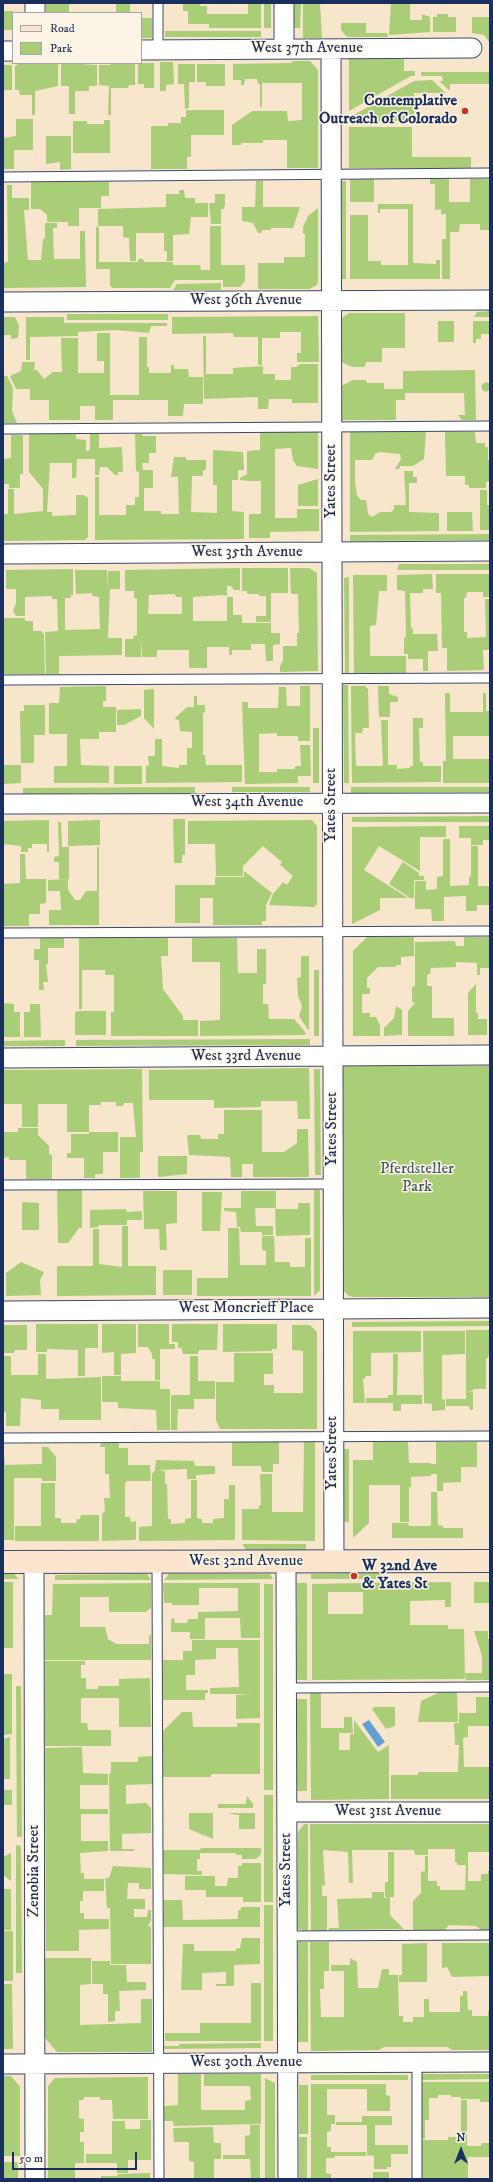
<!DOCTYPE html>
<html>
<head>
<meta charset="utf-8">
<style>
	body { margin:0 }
	#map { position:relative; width:493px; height:2182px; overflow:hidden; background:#f7e5cc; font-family:"IM FELL DW Pica",serif }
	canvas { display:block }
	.frame { position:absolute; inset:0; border:4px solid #1b2f5e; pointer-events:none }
	.legend { position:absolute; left:12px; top:12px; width:130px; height:52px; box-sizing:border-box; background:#fcf5e5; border:1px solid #a2a6af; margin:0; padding:5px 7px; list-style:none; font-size:12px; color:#1b2f5e }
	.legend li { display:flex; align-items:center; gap:8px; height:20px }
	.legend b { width:20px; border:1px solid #a2a6af }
	.north { position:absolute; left:441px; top:2130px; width:40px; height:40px; -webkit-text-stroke:3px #fcf5e5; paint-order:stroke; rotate:0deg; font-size:11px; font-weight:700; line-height:16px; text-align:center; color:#1b2f5e }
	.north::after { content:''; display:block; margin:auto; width:14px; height:18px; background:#1b2f5e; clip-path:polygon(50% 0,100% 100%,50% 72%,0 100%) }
	.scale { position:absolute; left:12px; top:2152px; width:125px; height:18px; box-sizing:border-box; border:2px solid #1b2f5e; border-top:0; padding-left:5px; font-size:12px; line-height:14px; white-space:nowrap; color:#1b2f5e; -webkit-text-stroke:3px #fcf5e5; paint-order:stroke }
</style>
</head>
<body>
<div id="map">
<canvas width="493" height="2182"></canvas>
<div class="frame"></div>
<ul class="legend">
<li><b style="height:5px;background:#fce5cf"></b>Road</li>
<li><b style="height:11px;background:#aace78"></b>Park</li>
</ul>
<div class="north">N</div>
<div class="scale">50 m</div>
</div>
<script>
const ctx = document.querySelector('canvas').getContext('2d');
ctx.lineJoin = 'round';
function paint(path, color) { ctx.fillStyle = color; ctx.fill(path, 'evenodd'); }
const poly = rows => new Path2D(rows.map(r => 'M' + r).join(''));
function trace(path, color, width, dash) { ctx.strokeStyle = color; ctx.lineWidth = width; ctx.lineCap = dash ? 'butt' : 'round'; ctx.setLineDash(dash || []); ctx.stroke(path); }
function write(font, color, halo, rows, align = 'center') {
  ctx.font = font + ' "IM FELL DW Pica",serif'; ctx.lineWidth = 3; ctx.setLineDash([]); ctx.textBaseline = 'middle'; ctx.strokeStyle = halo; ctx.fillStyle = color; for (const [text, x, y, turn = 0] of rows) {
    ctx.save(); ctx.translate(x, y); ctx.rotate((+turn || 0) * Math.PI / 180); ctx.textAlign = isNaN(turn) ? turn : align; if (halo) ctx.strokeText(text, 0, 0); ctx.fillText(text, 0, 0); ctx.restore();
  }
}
const green = poly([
	[46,3,69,3,69,13,46,13],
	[116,3,130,3,130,13,116,13],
	[183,3,200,3,200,6,207,6,207,14,248,14,248,3,261,3,261,28,209,28,209,24,188,24,188,11,183,11],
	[264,3,271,3,271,28,264,28],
	[294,3,301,3,300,28,294,28],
	[303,3,320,3,322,38,303,38],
	[391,3,410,3,410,20,422,20,422,14,430,17,430,32,389,35],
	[3,11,13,11,13,30,3,30],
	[437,14,448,14,448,17,456,17,456,32,433,32,433,17,437,17],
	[472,17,490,17,490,43,484,35,472,33],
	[141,18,152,18,152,38,141,38],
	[341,23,366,23,366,33,387,33,388,37,347,37,341,30],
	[165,31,261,31,261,37,165,37],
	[404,58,404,71,415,71,415,76,411,76,349,111,349,59],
	[293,61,310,61,318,70,318,168,287,168,287,140,263,140,263,143,241,143,241,145,232,145,232,125,252,111,287,111,288,121,302,120,302,83,262,83,262,107,260,107,260,84,258,84,257,79,245,79,244,85,241,85,241,80,233,80,233,64,291,63],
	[160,62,173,62,174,84,166,85,166,91,160,91],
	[17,63,58,64,58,86,35,91,35,115,32,115,32,95,20,95,19,90,15,90,15,66,17,65],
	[64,63,97,65,97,86,89,86,89,91,75,91,75,114,69,114,69,86,61,86,61,65],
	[110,63,135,64,135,85,129,85,128,88,111,88,111,115,108,115,109,86,99,85,99,65,110,65],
	[138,63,154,63,154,88,144,88,144,84,138,84],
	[178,64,195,64,195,82,189,82,189,108,185,109,184,84,178,84],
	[197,64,225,64,225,86,206,86,206,82,197,82],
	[3,65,12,65,12,90,3,90],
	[421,72,490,72,490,84,450,84,450,91,439,81,443,81,442,76,421,76],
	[432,80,446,93,414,93,414,121,350,121,350,117,414,81],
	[186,110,224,110,224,135,191,135,191,157,187,157,187,169,151,169,151,126,168,126,168,123,181,123,181,117,186,117],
	[16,119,33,119,33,150,14,150,14,169,3,169,3,138,16,136],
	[104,120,110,120,110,153,73,153,73,121,87,121,87,124,104,124],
	[349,127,412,127,412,157,471,157,471,168,349,168],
	[46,136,71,136,71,169,60,170,60,162,46,164],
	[350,178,374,178,374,202,350,202],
	[430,179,449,179,449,202,470,202,470,179,490,179,489,230,480,230,480,224,460,224,459,232,450,232,450,279,442,279,442,239,446,239,446,214,441,214,441,209,435,210,435,184,430,184],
	[256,181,263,181,263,207,300,207,293,228,271,228,271,230,262,230,261,233,258,233,253,223,242,221,242,207,255,207],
	[341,181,346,181,346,279,342,279],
	[31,182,109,182,109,196,101,196,101,208,79,208,79,226,68,226,68,222,47,222,47,215,40,209,31,209],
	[7,185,12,185,12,198,29,198,29,210,24,210,28,260,41,260,43,239,45,238,45,223,57,223,57,228,53,228,54,259,80,259,80,231,85,231,86,287,3,288,3,263,8,262],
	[179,190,184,190,185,198,195,198,195,203,208,203,208,217,191,217,189,234,173,235,173,261,165,261,167,260,167,251,164,251,164,233,136,233,136,261,130,261,129,238,123,237,123,226,98,226,98,209,166,207,166,194,179,194],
	[215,194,225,194,225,205,224,209,221,209,221,224,211,224,209,203,215,203],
	[378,204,413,204,413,263,436,264,436,260,440,260,440,279,350,279,350,215,368,215,368,261,381,261,381,265,408,265,408,209,380,209,380,213,378,213],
	[318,208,318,280,317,285,309,289,258,289,258,263,284,263,284,257,305,257,305,234,303,234,303,227,308,216],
	[96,226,99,228,99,262,138,262,138,259,143,259,144,262,173,262,173,265,200,265,201,270,210,270,210,226,221,226,221,265,245,265,245,281,240,287,223,287,223,280,175,280,170,288,112,288,110,285,110,269,96,269],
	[221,283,221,290,173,290,177,284],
	[490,311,490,317,474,317,477,312],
	[349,313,405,313,405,348,382,348,382,362,366,362,365,367,352,367,341,362,342,318],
	[67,314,168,314,168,320,67,320],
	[318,316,319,362,297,362,297,353,301,353,301,332,280,332,280,338,262,338,262,365,258,365,258,337,234,337,233,333,172,334,172,317],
	[3,317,15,317,19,326,18,338,11,339,11,335,3,335],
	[26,317,64,317,64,323,167,323,167,326,151,326,149,333,116,330,78,332,78,336,30,337,30,360,26,360],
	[438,321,454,321,454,342,438,342],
	[473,321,490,321,490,334,481,334,481,339,476,339,476,343,473,343],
	[97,333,110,333,110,395,139,395,139,337,147,337,147,367,149,367,149,373,171,373,171,365,174,365,174,369,188,369,189,377,203,377,203,404,184,404,183,416,168,416,168,400,113,400,113,420,95,420,95,406,80,406,80,420,49,420,49,400,30,400,30,389,16,389,10,376,21,371,22,362,35,362,34,370,37,370,44,379,53,372,62,372,61,338,78,338,78,373,104,373,104,361,97,361],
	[203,336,206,336,206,374,233,374,233,368,263,366,263,374,275,374,275,380,291,380,291,367,296,367,300,364,318,364,318,403,292,403,292,399,269,399,268,409,258,409,258,397,204,399],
	[475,370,476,420,462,420,458,415,465,415,464,393,405,393,405,400,396,400,396,420,341,420,341,386,353,380,366,380,367,383,384,383,384,389,403,389,403,371],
	[3,376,7,376,13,388,12,411,17,423,3,423],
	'481.5 387a4.5 4.5 0 1 1 9 0a4.5 4.5 0 1 1-9 0Z',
	[260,432,318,432,318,469,297,466,293,460,291,448,275,449,275,518,297,518,297,509,319,509,319,531,270,532,270,538,249,538,249,514,261,514,261,481,248,481,240,480,240,478,247,474,247,451,260,450],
	[350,432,426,432,424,459,413,466,400,466,399,469,395,469,401,459,400,454,379,452,375,454,372,460,355,460,355,481,357,496,361,500,366,500,368,514,372,517,380,512,391,512,394,509,394,505,406,505,404,471,413,471,413,477,417,477,417,483,409,483,409,512,439,513,439,531,350,532],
	[445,432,475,432,476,443,485,443,485,447,488,447,488,460,490,461,490,482,486,482,486,488,469,488,469,485,465,485,465,476,446,476],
	[76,433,76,439,86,440,86,451,90,450,90,433,99,433,99,448,122,447,123,472,118,472,118,475,115,475,107,467,100,467,99,475,95,475,95,459,77,459,76,478,72,478,72,463,50,463,47,512,52,512,52,516,76,515,76,495,84,495,88,498,88,537,85,540,3,541,3,514,8,514,8,489,14,489,14,514,43,511,43,489,29,472,29,434],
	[135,434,142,434,143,436,156,436,156,453,149,453,149,463,142,463,143,470,153,470,153,488,144,488,144,511,161,511,161,514,179,514,178,477,171,477,174,457,186,457,186,460,206,460,206,470,203,470,203,476,192,476,191,512,217,513,217,485,213,485,213,450,243,452,244,470,238,470,238,480,232,480,232,511,244,512,244,539,95,540,95,477,99,477,99,515,126,515,126,505,135,505,135,497,139,497,139,472,136,471],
	[11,435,23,435,23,474,20,474,20,488,9,488,9,484,3,484,3,459,11,458],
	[318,479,318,506,298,506,298,485],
	[480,490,487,490,487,505,489,505,490,510,490,530,480,530],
	[447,512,472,512,473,531,447,531],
	[490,534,490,540,350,541,350,535],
	[399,564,490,564,490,570,397,570],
	[240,568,240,590,234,590,231,586,227,586,227,596,223,595,193,597,193,621,227,621,227,597,233,597,233,615,242,615,242,623,271,623,271,633,280,633,280,644,273,645,273,661,266,661,265,644,251,644,251,650,232,650,232,655,229,655,229,647,207,647,207,668,189,668,189,650,157,650,157,657,142,657,141,637,141,657,125,657,125,639,133,639,134,636,137,635,137,598,134,598,134,591,125,591,125,570],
	[175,594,176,597,182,597,182,614,148,614,149,595],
	[242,568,288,568,288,593,271,593,271,622,256,622,256,616,266,616,266,596,259,596,259,594,247,594,247,591,242,591],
	[290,568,309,568,317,573,318,671,280,672,280,666,283,660,283,646,297,646,297,633,299,633,298,594,291,594],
	[73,569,73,595,71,595,71,598,65,598,65,630,100,629,99,597,92,596,92,593,76,594,75,570,107,570,108,591,108,571,120,571,120,589,110,589,108,638,122,638,122,655,59,656,59,674,46,674,45,632,58,631,57,599,52,599,52,596,25,597,25,616,16,616,13,611,16,603,16,589,6,589,6,570],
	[432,574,433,589,423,589,423,593,410,593,411,628,413,629,413,634,437,634,438,651,428,651,428,671,423,671,423,659,408,659,408,654,404,654,404,638,406,637,405,591,397,590,397,575],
	[436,574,490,574,490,597,483,597,483,592,467,592,466,598,464,598,464,632,467,632,467,638,486,637,485,599,489,599,490,650,483,650,484,670,447,671,447,648,442,648,441,593,436,593],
	[353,575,387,575,387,591,379,591,376,625,370,626,370,656,406,656,406,673,354,673],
	[349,577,349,675,345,675,344,578],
	[3,618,25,618,25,621,33,621,33,631,41,631,44,634,45,674,3,674],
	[343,685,348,685,349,783,344,783],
	[106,686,106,701,103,701,103,707,116,707,116,732,99,732,99,739,80,739,81,765,109,766,109,783,54,783,54,766,67,766,67,734,49,734,49,703,59,703,60,687],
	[300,686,310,686,310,741,298,741,298,736,277,736,277,733,259,734,259,772,277,772,277,769,295,769,295,766,301,766,300,745,310,745,311,776,298,776,298,783,245,784,242,702,248,702,248,708,278,708,279,687,286,687,287,706,300,706],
	[351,686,365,686,368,689,369,728,363,728,362,733,355,733,356,766,383,766,381,720,388,720,388,765,397,765,397,769,410,768,410,766,413,766,413,718,423,718,423,728,419,728,420,762,423,762,423,766,441,766,441,782,352,783],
	[378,686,389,686,389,694,398,697,398,702,390,702,390,717,379,717],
	[154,689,154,729,144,718,144,690],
	[445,693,450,693,450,712,483,712,483,693,486,693,486,711,490,711,490,736,453,736,453,759,490,759,490,783,443,783,443,761,446,761],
	[194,696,197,696,197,705,205,705,205,712,203,713,203,755,205,755,206,765,242,765,242,782,146,783,146,766,149,765,148,756,155,756,155,739,162,739,162,766,179,768,179,765,187,765,187,748,192,748,192,732,180,731,179,720,174,719,187,707,194,707],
	[24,705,45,705,45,735,34,735,34,763,21,763,20,711,24,711],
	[141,709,141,716,124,725,117,725,117,710],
	[313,728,319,728,319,783,313,783],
	[3,765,21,765,21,783,3,784],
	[114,766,142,766,142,784,114,784],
	[195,787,195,793,23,794,23,788],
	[232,787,310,787,310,792,232,792],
	[351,787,490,787,490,792,351,793],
	[490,816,490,822,352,822,352,817],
	[173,819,185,819,185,855,182,855,182,863,174,863],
	[49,820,49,852,47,852,47,844,32,844,32,848,28,848,28,852,21,852,21,846,3,844,3,821],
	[100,820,100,845,68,846,68,821],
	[312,820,317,826,317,904,314,907,269,905,273,894,283,882,287,885,293,876,280,865,282,862,263,846,243,866,243,876,216,876,215,844,188,844,188,821],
	[58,822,61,822,62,847,69,847,69,879,59,879,59,862,54,862,54,857,59,856],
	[446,826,446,837,420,837,420,871,379,846,364,870,408,898,380,898,380,910,352,924,352,827],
	[459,826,490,826,490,840,483,840,483,845,471,845,471,838,459,838],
	[443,839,450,839,450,886,469,885,469,877,471,876,471,846,478,846,478,886,490,886,490,878,490,905,477,905,477,911,466,911,466,896,444,897,444,921,432,921,431,909,415,909,415,881,426,881,426,890,437,889,437,877,443,876],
	[97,847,99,847,99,925,49,925,49,910,61,910,60,891,48,891,48,880,68,879,68,890,75,900,80,900,86,891,97,891],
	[20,854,25,854,26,879,46,879,46,903,40,904,40,914,29,914,29,926,3,926,3,884,20,883],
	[403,862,419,873,419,876,424,876,424,880,414,880,414,898,410,898,389,884],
	[244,871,272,893,266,905,266,921,262,921,262,925,213,925,213,898,200,898,200,923,175,923,175,885,215,885,215,877,244,877],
	[367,937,414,937,414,956,401,957,401,965,396,965,396,967,378,967,367,978,367,988,370,988,370,994,362,994,362,1013,370,1013,370,1017,376,1017,380,1026,380,1036,353,1036,353,951],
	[464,937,490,937,490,968,480,968,480,975,477,975,477,963,456,962,456,967,431,968,430,974,427,975,427,986,432,986,432,1018,454,1018,454,1036,408,1036,408,1011,415,1003,412,1002,412,987,415,986,415,942,455,941,456,946,464,946],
	[40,938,64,938,64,948,48,948,48,964,46,964,48,982,43,982,44,990,39,990,39,960,34,960,34,949,40,949],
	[79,938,168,938,168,956,161,956,163,989,183,1016,183,1020,198,1020,198,1036,111,1036,111,1012,114,1012,114,975,105,975,105,970,82,970,82,1009,79,1009],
	[192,938,237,938,238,973,257,973,257,949,266,949,266,984,263,984,263,1004,268,1004,269,1019,294,1019,306,1033,305,1035,200,1036,200,1021,220,1020,220,962,192,962],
	[301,956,309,956,309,1031,299,1016,302,1006,298,996,297,978,301,977],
	[314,970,319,970,319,1036,314,1036],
	[476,984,476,1013,478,1013,478,1019,487,1019,487,1035,468,1035,468,993],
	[3,1003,14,1004,14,1012,20,1012,20,1037,3,1037],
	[30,1004,40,1004,41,1037,24,1037,24,1012,30,1012],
	[396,1006,402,1010,402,1035,384,1036,384,1028,394,1018],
	[80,1011,106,1011,106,1035,75,1035,75,1012],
	[310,1039,310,1045,76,1046,76,1040],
	[65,1040,65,1046,4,1046,4,1041],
	[343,1066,490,1066,490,1297,353,1297,347,1295,344,1291],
	[309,1068,310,1119,298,1119,297,1101,261,1101,261,1107,214,1108,214,1100,149,1100,149,1070],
	[142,1069,143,1152,140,1152,140,1178,120,1178,120,1137,136,1137,133,1103,124,1103,123,1106,116,1106,116,1102,101,1102,101,1105,89,1105,89,1132,67,1132,67,1104,38,1104,38,1127,22,1127,22,1104,3,1104,3,1070],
	[314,1069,320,1069,321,1175,315,1175],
	[224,1110,262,1110,262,1152,284,1152,297,1143,297,1129,308,1129,309,1177,253,1177,253,1164,242,1164,242,1177,231,1177,230,1157,189,1155,187,1135,200,1135,201,1139,218,1139,218,1134,224,1134],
	[18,1128,38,1128,38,1135,49,1146,49,1154,52,1155,52,1179,26,1179,26,1160,9,1160,9,1157,3,1158,3,1132,18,1132],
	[89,1132,118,1132,118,1152,103,1152,103,1174,95,1174,95,1178,84,1178,84,1158,67,1158,67,1153,71,1153,71,1134,89,1134],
	[158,1156,187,1156,187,1174,158,1177],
	[57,1190,82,1190,82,1228,79,1228,68,1243,58,1243],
	[314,1190,320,1190,320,1290,314,1296],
	[143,1191,177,1191,177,1223,166,1224,167,1250,160,1250,159,1229,144,1229],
	[241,1191,276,1191,276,1208,255,1208,256,1226,273,1226,273,1235,262,1235,262,1232,241,1232,240,1227,237,1227,236,1212,224,1211,224,1208,241,1208],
	[202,1192,222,1192,220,1231,202,1231],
	[22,1202,39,1203,39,1230,22,1230],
	[298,1203,310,1203,310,1235,276,1236,275,1209,298,1209],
	[126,1209,127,1212,142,1211,142,1220,127,1220,127,1225,99,1225,98,1227,90,1228,90,1210],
	[122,1226,128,1226,128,1266,156,1266,156,1295,57,1296,57,1266,93,1266,93,1229,99,1229,99,1264,122,1267],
	[228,1228,239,1228,240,1265,266,1265,266,1251,262,1250,262,1236,274,1236,275,1262,290,1262,290,1267,305,1267,305,1238,311,1238,311,1296,197,1296,197,1278,228,1278],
	[21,1262,44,1272,40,1280,41,1295,6,1296,6,1273],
	[163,1270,192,1270,192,1295,163,1295],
	[490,1321,490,1326,352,1327,352,1322],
	[36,1324,98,1324,98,1348,85,1348,85,1376,78,1376,78,1350,47,1349,47,1352,36,1352],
	[102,1324,136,1324,136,1353,121,1354,121,1375,114,1375,114,1352,102,1353],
	[138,1324,169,1324,169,1344,175,1344,175,1349,160,1349,160,1380,155,1380,155,1359,152,1359,152,1354,148,1347,138,1347],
	[172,1324,218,1324,217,1350,199,1350,198,1354,183,1354,181,1348,178,1348,178,1342,172,1342],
	[223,1324,277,1324,277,1349,272,1349,272,1351,223,1352],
	[4,1325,27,1325,27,1350,15,1350,14,1353,3,1353],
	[292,1325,310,1325,317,1332,317,1429,220,1429,216,1420,216,1382,234,1382,234,1353,273,1353,273,1374,264,1374,264,1385,274,1385,274,1393,303,1393,303,1351,292,1350],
	[466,1330,490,1330,490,1351,488,1358,486,1358,486,1389,473,1389,473,1391,467,1392,473,1392,473,1410,470,1410,469,1406,446,1406,446,1399,466,1399],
	[353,1331,421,1331,421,1352,371,1353,371,1376,366,1376,365,1378,363,1379,365,1403,353,1403],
	[423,1331,465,1331,465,1354,442,1355,442,1399,445,1400,445,1410,432,1411,432,1404,424,1403],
	[38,1354,46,1354,46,1379,101,1377,101,1420,59,1420,59,1409,41,1409,41,1400,21,1398,20,1426,6,1426,6,1412,3,1412,3,1356,11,1356,11,1375,38,1375],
	[393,1354,398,1354,397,1395,422,1395,422,1404,401,1404,401,1411,393,1411,393,1403,366,1403,366,1398,388,1398,388,1395,393,1395],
	[190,1356,198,1356,198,1381,215,1381,215,1399,194,1399,194,1409,178,1409,177,1430,171,1430,171,1395,190,1395],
	[102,1376,121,1376,121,1381,160,1381,160,1389,170,1389,170,1430,157,1430,156,1410,118,1408,118,1402,102,1402],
	[101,1442,119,1442,119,1448,128,1448,128,1465,150,1465,151,1481,126,1481,125,1485,125,1517,130,1517,131,1522,136,1521,136,1540,102,1541,102,1514,105,1511,104,1498,110,1498,109,1474,105,1474,105,1447,100,1447],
	[232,1442,279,1442,279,1464,273,1464,273,1472,262,1472,261,1466,232,1466],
	[304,1442,315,1442,315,1541,242,1540,242,1509,259,1509,259,1505,261,1505,260,1474,272,1474,272,1512,303,1512],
	[373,1442,408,1442,409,1463,431,1463,431,1476,411,1477,411,1487,409,1487,409,1522,400,1522,400,1485,369,1485,369,1523,353,1538,353,1460,373,1460],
	[436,1442,477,1442,477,1467,461,1467,461,1482,443,1483,443,1491,437,1491,437,1474,431,1474,431,1464,436,1464],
	[3,1444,5,1465,42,1464,42,1447,48,1447,56,1457,56,1481,42,1481,42,1478,14,1478,14,1540,3,1540],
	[344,1449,349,1449,349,1522,344,1522],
	[156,1460,194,1461,195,1466,215,1466,215,1474,196,1475,196,1479,187,1479,187,1469,157,1470,165,1471,165,1484,167,1484,168,1519,171,1519,171,1524,185,1523,185,1519,191,1518,191,1480,197,1480,197,1518,202,1519,202,1523,213,1523,213,1519,224,1518,224,1499,229,1499,229,1485,235,1485,235,1540,139,1541,139,1527,152,1526,152,1474,155,1470],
	[41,1483,55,1483,55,1518,61,1518,61,1523,76,1523,77,1519,80,1519,81,1515,99,1515,99,1541,15,1541,15,1526,41,1526],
	[431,1492,437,1492,438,1525,443,1526,443,1528,463,1528,463,1538,392,1538,392,1523,408,1523,409,1526,431,1526],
	[242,1544,306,1544,306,1550,246,1550],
	[383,1573,387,1579,311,1579,311,1574],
	[3,1574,14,1574,19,1579,3,1579],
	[147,1574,151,1580,55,1580,55,1575],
	[169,1574,270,1574,273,1579,164,1580],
	[3,1582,13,1582,13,1648,3,1648],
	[451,1582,451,1607,445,1607,445,1600,410,1601,410,1625,448,1625,448,1629,464,1629,465,1679,312,1680,312,1584,363,1583,363,1592,328,1592,328,1614,363,1614,363,1583],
	[474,1582,490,1582,490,1603,474,1603],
	[151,1583,151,1608,146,1612,109,1612,109,1597,80,1597,80,1627,105,1627,108,1639,116,1644,149,1644,149,1635,151,1635,151,1660,45,1660,45,1615,52,1615,53,1584],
	[163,1583,260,1583,260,1638,241,1638,240,1618,205,1618,205,1639,190,1639,190,1632,171,1632,171,1619,174,1618,175,1623,187,1623,188,1619,198,1619,198,1612,238,1611,238,1588,199,1588,199,1605,172,1605,172,1603,164,1603],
	[297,1583,307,1583,307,1680,297,1680],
	[264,1584,273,1584,273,1654,264,1654],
	[474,1631,488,1631,488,1639,490,1639,490,1680,466,1680,465,1673,482,1673,482,1656],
	[192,1640,260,1640,260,1718,236,1719,236,1695,252,1694,210,1694,210,1688,239,1687,238,1648,216,1648,216,1659,195,1660,195,1675,186,1675,186,1690,208,1690,208,1693,205,1693,205,1700,162,1700,162,1660,183,1660,183,1651,192,1651],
	[264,1654,273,1654,273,1790,264,1790],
	[45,1661,85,1661,85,1665,81,1665,81,1678,86,1678,86,1689,98,1689,98,1686,119,1686,119,1679,150,1678,151,1727,119,1727,119,1698,81,1698,81,1723,87,1723,88,1730,111,1730,111,1746,45,1746],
	[3,1674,12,1674,12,1734,3,1735],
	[16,1686,21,1686,22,1837,17,1837],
	[457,1691,458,1722,418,1722,421,1701,440,1692],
	[310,1692,321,1692,321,1728,344,1728,344,1717,352,1717,353,1733,339,1733,339,1750,350,1750,350,1734,354,1734,354,1720,378,1752,389,1745,389,1799,311,1800],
	[476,1697,490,1697,490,1726,468,1726,468,1737,463,1738,464,1767,489,1767,490,1763,490,1799,391,1799,391,1775,418,1775,418,1772,458,1772,459,1745,455,1745,454,1723,459,1723,459,1713,476,1713],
	[297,1699,307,1699,307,1791,297,1791],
	[374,1707,395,1707,395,1726,386,1729,372,1709],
	[182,1712,192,1712,193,1727,237,1727,237,1723,260,1723,260,1774,211,1774,211,1777,163,1777,163,1731],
	[10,1737,10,1779,3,1779,3,1739],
	[82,1747,83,1773,108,1774,108,1785,80,1785,80,1809,108,1809,108,1814,81,1814,81,1841,108,1841,108,1851,80,1853,81,1873,84,1873,84,1879,104,1879,104,1891,83,1891,83,1901,80,1901,80,1913,84,1913,84,1919,109,1919,109,1929,79,1930,79,1951,46,1951,45,1748],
	[152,1756,153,1784,126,1785,126,1804,146,1803,151,1808,151,1833,122,1834,122,1849,134,1849,134,1851,110,1851,109,1774,111,1773,111,1762,138,1762,138,1757],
	[3,1790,12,1790,12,1805,4,1805,3,1811],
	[264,1795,273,1795,273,1902,264,1902],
	[247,1796,253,1804,253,1808,218,1808,218,1804,246,1804],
	[189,1813,213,1813,213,1839,189,1829],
	[230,1813,255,1813,255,1829,239,1829,239,1815,230,1814],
	[304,1824,308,1824,308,1931,297,1929,298,1832],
	[310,1824,490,1824,490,1852,468,1852,468,1881,481,1881,481,1874,488,1874,488,1871,490,1871,490,1930,481,1930,476,1926,449,1925,445,1930,413,1930,413,1901,421,1893,421,1872,425,1871,425,1856,428,1856,428,1881,437,1881,437,1886,440,1886,440,1890,465,1890,466,1865,457,1865,457,1862,455,1862,455,1849,428,1849,428,1855,415,1855,414,1850,352,1850,353,1883,349,1883,348,1852,323,1850,325,1885,322,1886,322,1896,327,1896,327,1931,311,1931],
	[16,1845,21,1846,22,1973,16,1973],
	[201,1848,261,1848,261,1854,256,1859,242,1859,242,1855,236,1855,236,1853,200,1853,200,1859,197,1859,197,1871,202,1871,202,1875,163,1874,163,1850,200,1850],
	[388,1852,394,1852,394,1897,385,1897,385,1882,388,1882],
	[11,1853,11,1881,3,1875,3,1857],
	[242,1863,261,1863,261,1902,243,1902,243,1897,206,1897,206,1890,185,1890,185,1876,215,1876,215,1886,227,1886,228,1878,238,1878,238,1866,242,1866],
	[113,1866,151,1868,151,1889,139,1889,139,1883,128,1883,127,1899,145,1899,145,1909,134,1909,134,1917,147,1917,148,1910,151,1910,151,1920,148,1926,151,1927,151,1964,111,1964,110,1908,107,1908,105,1878,109,1878],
	[3,1889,11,1889,11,1930,3,1930],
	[372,1892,384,1892,384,1898,390,1897,390,1915,404,1929,329,1930,329,1928,339,1928,337,1899,372,1898],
	[163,1900,182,1900,183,1920,238,1919,238,1910,241,1910,241,1907,260,1907,260,1927,163,1927],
	[264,1905,273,1905,273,2041,264,2041],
	[3,1931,13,1931,13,1981,3,1981],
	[242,1938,260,1938,260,1964,234,1965,234,1986,216,1986,216,1984,226,1984,226,1972,202,1973,202,1990,181,1990,183,1944,194,1944,194,1951,236,1951,236,1949,240,1948],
	[298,1942,308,1942,308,2042,298,2042],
	[310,1942,329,1942,329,1971,324,1971,324,1989,320,1989,321,2017,344,2017,344,1971,331,1971,331,1965,350,1965,350,1958,357,1962,358,1988,378,1988,382,1969,389,1969,389,1975,398,1975,399,2016,403,2016,403,2022,413,2022,413,2017,424,2017,424,1999,429,1999,429,2012,460,2012,460,1996,463,1996,463,1991,467,1991,468,2010,472,2010,472,2016,488,2016,488,2011,490,2010,490,2050,452,2050,448,2047,384,2047,379,2050,311,2051],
	[427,1943,427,1982,399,1982,399,1975,402,1975,402,1944],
	[442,1943,490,1943,489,1976,452,1977,447,1967,442,1968],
	[45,1958,91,1958,91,1984,80,1985,80,2025,141,2023,141,1999,152,1999,152,2052,57,2052,45,2038],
	[92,1961,110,1961,110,1965,126,1965,127,1982,146,1982,146,1990,119,1991,120,2011,115,2011,115,2021,108,2022,108,1994,103,1994,103,1984,92,1984],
	[251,1983,261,1983,261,2041,165,2041,165,2033,200,2033,200,2023,251,2023],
	[3,1984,12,1984,13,2049,3,2049],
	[261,2043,261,2048,164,2049,164,2046,179,2046,179,2044],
	[178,2074,201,2074,201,2110,245,2110,245,2101,251,2100,250,2086,204,2086,204,2074,261,2074,261,2124,174,2126,173,2121,164,2121,164,2106,178,2105],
	[420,2074,490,2074,490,2079,420,2080],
	[311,2075,408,2075,408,2080,311,2080],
	[3,2076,11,2076,20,2087,20,2156,3,2156],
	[148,2077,148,2119,113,2119,112,2100,100,2100,100,2097,84,2097,83,2100,79,2100,79,2118,84,2119,84,2132,80,2132,80,2142,84,2142,84,2163,75,2163,75,2179,48,2179,48,2086,55,2078],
	[265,2078,275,2083,275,2179,265,2179],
	[421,2082,490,2082,490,2102,480,2102,480,2099,461,2099,460,2097,451,2097,451,2095,438,2095,438,2098,429,2098,429,2120,425,2120,425,2139,421,2139],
	[311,2084,386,2084,386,2095,390,2096,390,2111,367,2111,367,2089,327,2089,327,2115,335,2115,335,2124,331,2124,331,2131,327,2132,327,2147,331,2147,331,2152,366,2152,366,2156,335,2156,334,2158,326,2158,326,2173,331,2174,331,2179,311,2179],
	[299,2085,308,2085,308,2134,299,2134],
	[461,2100,467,2100,467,2146,481,2146,482,2143,490,2143,490,2157,468,2157,468,2179,421,2179,421,2140,448,2140,448,2137,461,2137],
	[362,2116,392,2116,392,2125,375,2125,375,2145,408,2145,408,2154,391,2154,391,2167,387,2167,387,2169,374,2169,374,2156,367,2155,367,2125,336,2125,336,2122,362,2122],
	[140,2120,151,2120,151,2160,128,2160,128,2173,117,2173,117,2163,86,2163,86,2154,112,2154,112,2121,125,2121,125,2129,140,2129],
	[250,2125,260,2125,260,2179,251,2179,250,2159,223,2159,223,2155,245,2155,245,2136,250,2135],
	[213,2127,214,2143,221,2143,221,2159,214,2159,214,2179,194,2179,194,2162,189,2161,189,2142,174,2142,173,2128],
	[299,2137,307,2137,307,2179,299,2179],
	[3,2162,18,2162,18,2179,3,2179],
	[373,2172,389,2172,389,2179,373,2179],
	[150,2173,150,2179,101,2179,101,2176,117,2176,118,2174]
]);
const water = poly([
	[369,1720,385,1742,378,1747,362,1724]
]);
const lane = poly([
	[158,3,158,50],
	[3,177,490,173],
	[3,429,490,426],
	[3,680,490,678],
	[3,933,490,931],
	[3,1185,333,1184],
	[3,1438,490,1436],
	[157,1562,159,2179],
	[287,1688,490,1687],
	[287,1936,490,1935],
	[417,2179,417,2062]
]);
const street = poly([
	[35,3,35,13],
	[284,3,284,49],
	[331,49,334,1562],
	[141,50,472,48],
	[3,51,13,51],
	[3,302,490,300],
	[3,554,490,551],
	[3,804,490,803],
	[3,1058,490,1055],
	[3,1311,490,1308],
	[34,1562,35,2179],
	[286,1562,288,2179],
	[287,1812,490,1812],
	[3,2064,490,2062]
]);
const secondary = poly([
	[3,1562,490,1561]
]);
const markers = [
	[465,111,4,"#c8321e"],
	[354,1576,4,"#c8321e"]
];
const streetNames = [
	["West 37th Avenue",307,49],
	["West 36th Avenue",246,301],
	["Yates Street",332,481,-90],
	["West 35th Avenue",247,553],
	["West 34th Avenue",247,803],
	["Yates Street",332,805,-90],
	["West 33rd Avenue",246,1057],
	["Yates Street",333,1129,-90],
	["West Moncrieff Place",246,1309],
	["Yates Street",333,1453,-90],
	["West 32nd Avenue",246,1562],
	["West 31st Avenue",388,1812],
	["Yates Street",287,1870,-90],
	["Zenobia Street",35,1871,-90],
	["West 30th Avenue",246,2063]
];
const poiNames = [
	["Contemplative",457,102],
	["Outreach of Colorado",457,120],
	["W 32nd Ave",362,1567,"left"],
	["& Yates St",362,1585,"left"]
];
const parkNames = [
	["Pferdsteller",417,1170],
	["Park",417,1188]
];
paint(green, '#aace78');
paint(water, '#63a1d5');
trace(lane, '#3c4a6e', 11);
trace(street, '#3c4a6e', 21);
trace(secondary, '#3c4a6e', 24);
trace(lane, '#fff', 9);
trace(street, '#fff', 19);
trace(secondary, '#fce5cf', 22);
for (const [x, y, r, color] of markers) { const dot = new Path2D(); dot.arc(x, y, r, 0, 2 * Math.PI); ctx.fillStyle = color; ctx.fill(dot); trace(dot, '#fcf5e5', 1.5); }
write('16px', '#1b2f5e', '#fcf5e5', streetNames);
write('bold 16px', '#1b2f5e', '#fcf5e5', poiNames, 'right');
write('16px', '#3f5764', '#fcf5e5', parkNames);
</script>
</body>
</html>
